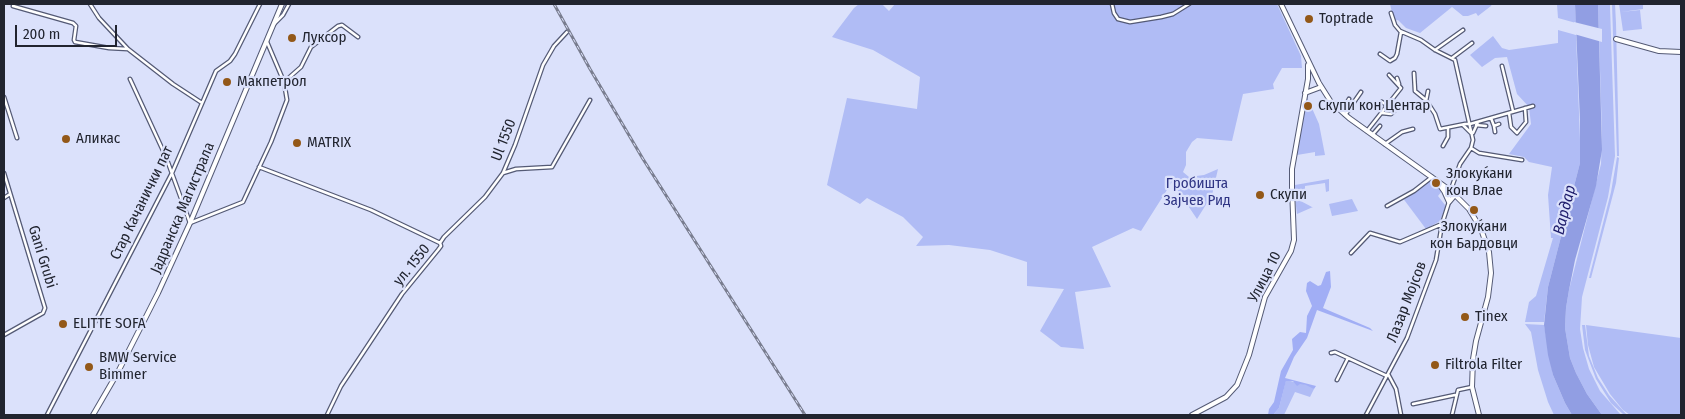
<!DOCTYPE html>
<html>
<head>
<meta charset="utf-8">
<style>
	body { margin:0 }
	#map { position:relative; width:1685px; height:419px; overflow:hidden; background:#dbe1fb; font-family:"Fira Sans Condensed",sans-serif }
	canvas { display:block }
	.frame { position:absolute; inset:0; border:5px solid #21242f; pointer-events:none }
	.scale { position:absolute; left:15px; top:25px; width:102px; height:22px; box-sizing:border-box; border:2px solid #21242f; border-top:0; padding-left:6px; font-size:15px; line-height:18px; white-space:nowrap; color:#21242f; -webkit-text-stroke:4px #dbe1fb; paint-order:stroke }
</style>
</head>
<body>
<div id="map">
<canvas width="1685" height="419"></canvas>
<div class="frame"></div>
<div class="scale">200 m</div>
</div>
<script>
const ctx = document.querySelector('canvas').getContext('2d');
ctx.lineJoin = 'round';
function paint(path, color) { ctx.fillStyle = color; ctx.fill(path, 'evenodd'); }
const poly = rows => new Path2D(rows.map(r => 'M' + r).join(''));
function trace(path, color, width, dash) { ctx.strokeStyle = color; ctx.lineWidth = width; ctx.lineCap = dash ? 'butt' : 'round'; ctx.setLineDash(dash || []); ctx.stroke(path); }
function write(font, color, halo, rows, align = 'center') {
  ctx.font = font + ' "Fira Sans Condensed",sans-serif'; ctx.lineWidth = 4.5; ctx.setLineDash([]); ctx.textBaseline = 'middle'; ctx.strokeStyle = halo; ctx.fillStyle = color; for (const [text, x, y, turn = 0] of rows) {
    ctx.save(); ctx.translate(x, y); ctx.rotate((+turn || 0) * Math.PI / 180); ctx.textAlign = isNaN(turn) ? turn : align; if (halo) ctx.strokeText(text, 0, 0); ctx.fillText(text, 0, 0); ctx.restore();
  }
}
const green = poly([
	[859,4,882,4,889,11,895,4,1277,4,1301,56,1302,68,1282,68,1273,84,1274,89,1243,94,1232,141,1197,138,1192,142,1186,152,1186,165,1183,172,1189,177,1204,175,1218,169,1212,195,1197,219,1172,182,1141,231,1133,228,1092,247,1111,287,1075,292,1084,349,1061,347,1040,331,1064,289,1027,286,1027,262,990,250,949,245,916,246,923,237,903,217,867,198,860,204,827,185,847,98,917,109,920,77,873,50,832,37,854,8],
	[1390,4,1492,4,1491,6,1478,16,1476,13,1468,16,1463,16,1452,7,1420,33,1406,28,1398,20,1394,21],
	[1557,4,1575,4,1576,23,1558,18],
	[1598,4,1610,4,1610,6,1615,156,1608,197,1582,297,1580,329,1583,348,1589,369,1600,391,1621,415,1602,415,1587,394,1576,373,1570,358,1565,328,1566,308,1569,290,1601,164,1602,135],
	[1612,4,1615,4,1616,23,1619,156,1617,156],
	[1619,4,1643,4,1643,9,1621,12,1640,10,1642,29,1623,31],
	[1558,30,1576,35,1580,139,1580,163,1548,287,1544,322,1525,322,1529,302,1536,296,1553,238,1551,238,1548,195,1552,167,1529,162,1524,157,1509,154,1531,124,1529,107,1517,94,1507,57,1495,58,1482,67,1470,55,1493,36,1502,48,1509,50,1558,43],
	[1307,97,1319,124,1325,155,1315,156,1315,152,1297,155],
	[1617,157,1619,158,1616,183,1591,278,1589,278,1611,192],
	[1329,179,1329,191,1326,192,1325,183,1305,186,1305,194,1295,196,1295,185],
	[1428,179,1442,191,1438,196,1445,205,1445,208,1440,221,1426,229,1402,197],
	[1295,198,1312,207,1313,207,1297,214],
	[1352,199,1358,211,1332,216,1329,204],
	[1525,324,1544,325,1553,375,1565,403,1572,415,1554,415,1548,402,1538,370,1531,332],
	[1582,325,1585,325,1589,356,1598,378,1609,395,1627,415,1624,415,1611,403,1596,379,1585,350],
	[1586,325,1681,338,1681,415,1630,415,1623,410,1610,394,1594,367,1588,345],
	[1286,380,1312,386,1314,389,1310,397,1295,392,1284,415,1273,415,1279,408]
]);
const forest = poly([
	[1330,271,1331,287,1323,308,1370,328,1373,331,1317,310,1307,338,1294,357,1285,378,1316,386,1314,389,1306,385,1300,384,1297,386,1293,381,1286,381,1279,408,1273,415,1268,415,1269,409,1274,402,1281,371,1293,350,1292,339,1300,332,1306,333,1307,316,1312,306,1306,291,1307,283,1310,281,1318,286,1321,285,1326,272]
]);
const water = poly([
	[1575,4,1598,4,1602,150,1596,186,1575,260,1569,290,1566,308,1565,328,1570,358,1576,373,1587,394,1602,415,1572,415,1565,403,1553,375,1548,355,1544,325,1548,287,1580,163,1580,120]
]);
const pier = poly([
	[1574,22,1602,29,1602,42,1574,34]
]);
const minor = poly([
	[90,4,99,18,128,49,173,84,202,103],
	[1112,4,1114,13,1118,19,1130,22,1161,17,1173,14,1189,4],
	[13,6,73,23,76,26,74,40,75,42,109,48,128,49],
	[274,24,283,15,289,4],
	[1435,50,1463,30],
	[1380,54,1390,61,1395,58,1397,54,1401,32],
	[1452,58,1472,43],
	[1502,66,1513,111],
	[1414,73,1415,91,1426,100,1435,114,1440,129,1465,124,1470,124,1533,106],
	[1397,78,1399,84],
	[130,79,166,157,190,223,243,202,271,142,287,100,284,82,267,42],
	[284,82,301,67,311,47,338,26,342,25,358,37],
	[4,97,17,138],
	[1349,99,1346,104,1349,110],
	[1426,101,1428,91],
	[1382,102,1388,106],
	[1382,113,1391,114,1395,110],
	[1509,113,1511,127,1517,133,1526,122,1525,108],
	[1345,115,1361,92],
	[1491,118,1494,126,1499,124],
	[1463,125,1471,133],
	[1476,125,1486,126],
	[1494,126,1495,132],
	[1367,131,1401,88,1389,75],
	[1473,133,1478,122],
	[1373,134,1380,126],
	[1385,144,1402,132,1413,129],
	[1443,146,1448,137,1448,129],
	[1471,148,1479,153,1522,160],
	[259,167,371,210,440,243,441,246,438,250,402,294,341,386,327,415],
	[4,173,45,308,43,313,4,335],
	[503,173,516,169,552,167,590,100],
	[4,198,10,194],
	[1387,206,1414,191,1432,177],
	[440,243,444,237,485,197,503,173,515,145,543,65,554,46,567,32],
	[1351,253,1370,233,1400,242,1442,224],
	[1331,353,1335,352,1348,358],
	[1388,374,1396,389,1401,415],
	[1337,380,1348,358,1387,376],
	[1413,404,1455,395],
	[47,415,172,173,216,71,230,61,235,54,260,4],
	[1366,415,1407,338,1436,260,1442,224,1449,202,1449,195,1460,164,1471,148,1473,140,1455,60,1435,50,1421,40,1400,31,1395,25,1391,13],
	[1452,415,1458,390,1472,387]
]);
const tertiary = poly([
	[1281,4,1319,83,1331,102,1349,118,1451,191,1469,209,1481,229,1489,252,1491,273,1488,297,1476,341,1473,359,1472,387,1479,415],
	[1616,39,1659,51,1681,52],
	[1305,93,1321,87],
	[1439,184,1444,191,1449,202,1455,195],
	[93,415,118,372,158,293,190,223,282,4],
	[1192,415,1226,397,1237,385,1249,355,1265,297,1291,251,1294,240,1292,188,1292,169,1308,79,1308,65]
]);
const rail = poly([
	[554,4,590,69,643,159,805,415]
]);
const markers = [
	[1309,19,5,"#935818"],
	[292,38,5,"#935818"],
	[227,82,5,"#935818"],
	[1308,106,5,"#935818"],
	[66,139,5,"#935818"],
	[297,143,5,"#935818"],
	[1436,183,5,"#935818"],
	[1260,195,5,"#935818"],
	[1474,210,5,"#935818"],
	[1465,317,5,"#935818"],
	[63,324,5,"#935818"],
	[1435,365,5,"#935818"],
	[89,367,5,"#935818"]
];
const poiNames = [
	["Toptrade",1319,19],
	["Луксор",302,38],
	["Макпетрол",237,82],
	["Скупи кон Центар",1318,106],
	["Аликас",76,139],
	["MATRIX",307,143],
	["Злокуќани",1446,174],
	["кон Влае",1446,191],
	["Скупи",1270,195],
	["Злокуќани",1474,227,"center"],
	["кон Бардовци",1474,244,"center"],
	["Tinex",1475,317],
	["ELITTE SOFA",73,324],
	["BMW Service",99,358],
	["Bimmer",99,375],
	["Filtrola Filter",1445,365]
];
const streetNames = [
	["Ul 1550",504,140,-69],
	["Стар Качанички пат",142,203,-64],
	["Јадранска Магистрала",183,208,-67],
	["Gani Grubi",42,257,73],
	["ул. 1550",412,265,-51],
	["Улица 10",1265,277,-63],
	["Лазар Мојсов",1407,302,-69]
];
const parkNames = [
	["Гробишта",1197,184],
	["Зајчев Рид",1197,201]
];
const waterNames = [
	["Вардар",1565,210,-76]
];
paint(green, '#b0bcf5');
paint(forest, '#a1aef5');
paint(water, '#919ee3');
paint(pier, '#dbe1fb');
trace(minor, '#545a75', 5);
trace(tertiary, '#545a75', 6);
trace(minor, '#fff', 2.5);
trace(tertiary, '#fff', 4);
trace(rail, '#797d8f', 3);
trace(rail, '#dbe1fb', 1, [4]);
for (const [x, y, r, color] of markers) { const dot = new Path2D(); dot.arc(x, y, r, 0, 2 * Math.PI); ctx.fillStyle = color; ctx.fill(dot); trace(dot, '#dbe1fb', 2); }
write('15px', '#21242f', '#dbe1fb', poiNames, 'left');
write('15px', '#21242f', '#dbe1fb', streetNames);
write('15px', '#2f3484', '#dbe1fb', parkNames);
write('italic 16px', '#1d1b6a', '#dbe1fb', waterNames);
</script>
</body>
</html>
